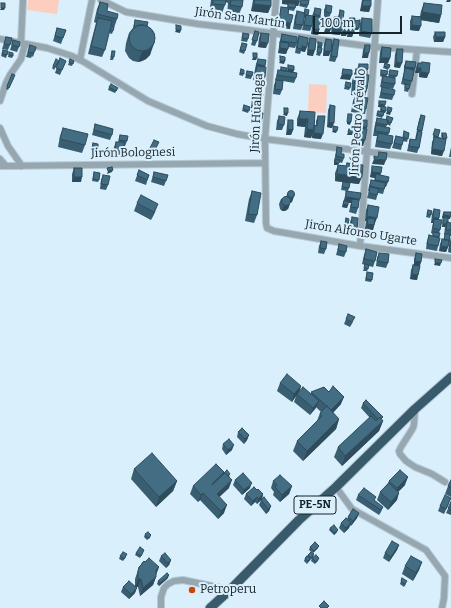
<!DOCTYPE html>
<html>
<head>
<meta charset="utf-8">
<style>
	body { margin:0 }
	#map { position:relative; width:451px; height:608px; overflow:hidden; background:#d9effb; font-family:Bitter,serif }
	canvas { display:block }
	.scale { position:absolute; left:313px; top:16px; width:89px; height:18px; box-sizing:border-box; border:2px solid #15242b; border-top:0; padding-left:5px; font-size:12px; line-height:14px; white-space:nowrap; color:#15242b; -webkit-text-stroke:3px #d9effb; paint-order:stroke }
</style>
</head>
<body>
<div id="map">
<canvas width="451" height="608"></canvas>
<div class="scale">100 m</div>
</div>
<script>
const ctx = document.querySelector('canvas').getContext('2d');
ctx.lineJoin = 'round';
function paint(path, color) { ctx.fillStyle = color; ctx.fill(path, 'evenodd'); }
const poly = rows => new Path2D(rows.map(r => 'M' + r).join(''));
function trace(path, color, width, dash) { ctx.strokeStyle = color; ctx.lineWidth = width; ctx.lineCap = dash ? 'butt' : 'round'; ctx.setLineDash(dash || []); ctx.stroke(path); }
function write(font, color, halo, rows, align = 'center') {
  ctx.font = font + ' Bitter,serif'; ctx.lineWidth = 4; ctx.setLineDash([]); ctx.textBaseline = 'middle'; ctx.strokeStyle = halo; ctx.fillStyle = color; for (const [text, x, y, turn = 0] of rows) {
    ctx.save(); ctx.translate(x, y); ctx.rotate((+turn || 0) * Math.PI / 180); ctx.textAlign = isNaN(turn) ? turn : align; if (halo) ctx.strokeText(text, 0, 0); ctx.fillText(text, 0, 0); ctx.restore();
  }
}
const green = poly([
	[28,0,59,0,57,14,27,10],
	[309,84,327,85,326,113,308,112]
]);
const minor = poly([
	[101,0,126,12,198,24,241,29,374,47,451,52],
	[276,0,265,139,266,223,267,228,274,231,360,246,451,258],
	[0,39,47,48,72,56,84,62,148,101,207,126,237,134,265,139,451,162],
	[21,43,23,0],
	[80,60,92,0],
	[412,94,417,50],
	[0,101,6,83,10,75,21,59,25,44],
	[0,128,8,146,22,166],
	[0,159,6,166],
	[0,166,265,163],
	[360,246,378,0],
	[415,409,414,424,413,428,401,447,399,451,400,454,406,461,415,467,432,474,445,482],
	[336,487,352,509,426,550,445,576,444,598,442,608],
	[161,608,161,597,164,588,168,584,174,581,183,580,230,590]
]);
const highway = poly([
	[210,608,230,590,299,520,336,487,415,409,451,377]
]);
const wall = poly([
	[211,0,243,0,242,7,238,17,227,15,228,3,225,2,225,5,221,16,209,14],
	[253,0,271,0,271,6,268,13,251,11],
	[282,0,300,0,298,6,296,6,294,11,289,10,288,14,290,29,278,27,280,12,281,7,287,8,288,4,282,4],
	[301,0,308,5,307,8,299,6],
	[362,0,371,0,369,12,360,11],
	[100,2,107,11,117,19,112,34,109,33,112,26,110,26,105,50,102,57,88,54,96,23,94,22,97,9],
	[424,3,441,15,439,23,421,20,419,31,410,30,410,21,412,16,420,16,421,11],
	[326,5,331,13,329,18,324,17,324,10],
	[315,8,320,16,319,30,318,35,311,34,313,20,312,26,310,31,302,30,305,18,304,18,303,25,301,30,293,29,295,16,297,11,304,13,305,9,308,15,312,16],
	[340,10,342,26,344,21,349,22,350,18,354,21,358,30,354,30,352,37,347,37,348,30,346,36,341,36,342,30,340,35,331,34,332,22,334,17,338,17],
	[362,18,372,33,370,38,359,36,360,23],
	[135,20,147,26,151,51,150,55,146,59,142,61,138,62,133,61,129,58,125,51,126,43,129,33,133,28],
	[327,20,329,34,324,34,325,25],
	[57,28,66,30,61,44,53,41],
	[255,31,257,41,255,46,251,45],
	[435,32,445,37,443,42,434,42,433,37],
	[243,33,248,39,247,42,241,41],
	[261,33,266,48,258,47,259,38],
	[282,34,297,43,295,48,288,47,286,54,278,53,280,40],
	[299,36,305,52,301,51,300,54,295,53,297,41],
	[6,37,10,45,8,50,2,49],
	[310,38,313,56,307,55,308,43],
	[326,39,329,56,323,56,324,44],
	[334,39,337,57,335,62,329,61,332,44],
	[13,40,19,47,17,52,10,50],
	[318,42,322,46,321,53,320,56,316,55,318,48,317,48],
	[30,45,35,51,33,57,32,56,31,58,26,57],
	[365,45,368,58,362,58,363,50],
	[241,46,245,51,244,54,239,52],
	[382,47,390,58,388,63,386,63,390,65,388,70,383,68,385,63,379,63,380,52],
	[397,49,400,68,394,67,395,54],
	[3,50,7,55,6,58,1,56],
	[112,51,114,57,113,60,110,60],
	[9,52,13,56,12,58,8,57],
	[60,58,66,61,60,75,55,73],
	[70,59,74,61,72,66,68,65],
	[258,59,265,66,264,67,265,77,263,82,253,80,256,64],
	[59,61,54,70,52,68,53,66],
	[406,61,415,68,412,81,408,92,404,91,405,85,401,84,404,72,404,66],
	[418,63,427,78,419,77,419,73,415,73,416,68],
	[359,64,367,72,367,89,365,96,351,95,352,81,356,69,357,69],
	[288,65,294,70,293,72,296,78,294,83,283,81,282,90,280,95,273,94,274,85,276,80,277,80,275,80,278,70,280,70,281,67,287,71],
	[241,69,244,70,243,76,239,75],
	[381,70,387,75,386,76,388,77,390,70,397,76,395,78,395,84,393,89,380,87,382,77,380,76],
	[247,71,252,76,251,79,245,78],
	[14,78,8,90,6,89,7,86],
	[346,82,350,88,349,90,344,89],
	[109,87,117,90,115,93,108,90],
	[382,87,394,95,392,100,379,98],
	[254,93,261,104,259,109,251,108,252,98],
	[355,96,366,109,365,114,351,112,353,101],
	[379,101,385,107,385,113,384,113,382,118,376,116,378,111,380,111,381,107,378,107],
	[244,105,250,107,248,113,242,111],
	[330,105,332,128,327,127,328,110],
	[252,111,262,119,261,124,250,122,251,116],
	[300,111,314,126,316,126,316,121,318,116,321,139,312,138,312,134,311,138,304,137,305,127,297,126,297,119],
	[421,115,422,131,419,148,417,153,407,151,410,139,415,140,419,120],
	[279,116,284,125,282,130,276,130,277,121],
	[377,118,386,120,393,118,390,126,387,124,386,127,389,133,388,135,392,144,390,149,375,147,377,136,373,136,375,124],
	[288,120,293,130,291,135,286,135,287,125],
	[361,120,366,129,363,146,354,144,356,133,358,128,360,128,360,125],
	[95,124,112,135,110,140,92,135],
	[63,128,85,145,82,153,58,147,60,136],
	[435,129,440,130,438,137,442,138,441,136,442,133,447,138,445,141,442,156,431,154,432,142,434,138,433,138],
	[409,133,407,142,403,141,401,150,392,148,396,136,403,137],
	[120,135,127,141,125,146,124,146,124,151,122,156,113,156,114,147,116,142,118,142],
	[93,143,98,149,97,151,91,150],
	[157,147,153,156,148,153,150,148],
	[337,147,344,158,342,163,339,162,338,165,346,166,347,163,350,163,353,151,357,155,356,156,357,156,356,164,359,184,335,181,335,173,338,165,334,165,334,161,336,152],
	[451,147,451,157,449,157],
	[372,166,388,182,386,187,385,187,383,194,378,193,376,200,367,198,369,191,368,191,369,186,371,180,374,181,375,178,370,177,371,171],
	[74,168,81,182,72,182,72,174],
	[139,170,149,175,146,185,135,181],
	[94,172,99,180,98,182,92,181],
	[154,172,166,181,164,186,151,182],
	[103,175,108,185,106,190,100,189,101,180],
	[343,182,349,188,348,191,341,190],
	[252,191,257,215,254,223,245,221,249,199],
	[293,191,292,202,290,203,288,209,285,211,282,211,280,209,279,204,281,199,286,197,288,192],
	[346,191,359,201,358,208,356,214,349,212,351,203,348,203,347,208,342,207,345,196],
	[137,203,155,212,151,220,134,211],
	[368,205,375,223,373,230,365,229,366,221,365,221,366,210],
	[434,209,438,220,440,230,439,233,438,246,437,251,426,249,427,241,429,235,432,236,433,234,431,233,433,223,431,223,432,214],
	[428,210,432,211,430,218,426,217],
	[444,212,450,219,448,219,448,222,451,223,451,253,448,252,451,236,450,236,448,247,446,252,439,251,440,244,442,239,444,240,445,235,444,235,445,227,442,227,443,218,442,218,443,214],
	[352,217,355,235,349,235,350,222],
	[346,218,348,225,347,227,344,227],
	[321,241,326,249,324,254,318,253,319,246],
	[339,244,346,252,344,257,336,255],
	[366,249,375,261,373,267,369,266,367,271,363,271,365,265,362,264,364,255],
	[379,253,388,263,386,268,376,266,377,258],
	[416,253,421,262,420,266,418,275,417,280,410,279,411,270,413,265,414,265,414,259],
	[367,272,372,280,371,282,365,281],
	[346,319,353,322,350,327,344,324],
	[280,383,301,386,299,392,311,394,311,392,341,404,333,413,339,419,336,429,303,461,293,451,297,441,317,421,320,413,321,412,316,407,310,415,294,402,296,396,292,402,277,391],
	[363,403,383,421,379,431,342,466,334,457,338,447,370,418,361,408],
	[238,432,249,435,247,440,244,444,237,437],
	[223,444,232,450,226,455,222,449],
	[134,469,177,481,173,491,156,507,131,479],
	[224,472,230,476,229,477,229,488,219,497,224,513,218,519,200,500,198,502,190,494,193,486],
	[235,480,250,488,242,495,233,485],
	[451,480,451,497,445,494,448,486],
	[273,481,292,486,289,494,280,502,273,495,274,492,271,488],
	[389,481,405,485,398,492,397,500,388,510,377,500,380,492,388,483],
	[257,490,263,494,262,499,271,506,269,511,266,514,259,505,261,500,257,504,255,502,251,506,244,499,246,494],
	[358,495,383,507,381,512,379,515,356,500],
	[451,502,451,515,446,513],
	[449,503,444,514,438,511,440,506],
	[359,513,357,518,351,526,350,525,349,528,344,533,339,528,341,523,347,519,348,517],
	[330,528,337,532,334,535,329,530],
	[145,534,151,535,150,538,147,540,144,537],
	[399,545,397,550,389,562,383,558,385,553],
	[310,547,318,548,313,553,309,550],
	[136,553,143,553,140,558,135,555],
	[314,554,313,557,307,564,304,561,305,558,308,555],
	[120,556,126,557,123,561,119,559],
	[161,556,171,560,169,565,166,568,159,561],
	[312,558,319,558,318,561,315,564,311,561],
	[145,562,159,567,156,575,156,577,153,585,140,596,138,587,136,587,135,593,129,599,121,592,123,587,135,586,135,579,139,567,140,566,142,563],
	[422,562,419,570,413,581,402,574,405,566],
	[168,578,159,586,157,584,158,581],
	[401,581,406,584,404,587,400,584]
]);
const shadedWall = poly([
	[283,0,294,0,300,1,298,6,282,4],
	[447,0,451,0,450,2,446,2],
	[254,4,271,6,268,13,251,11],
	[362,6,371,6,369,12,360,11],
	[1,8,5,8,4,10,0,10],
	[422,12,441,15,439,23,420,20],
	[279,22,291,23,290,29,278,27],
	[412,25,421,26,419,31,410,30],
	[355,27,359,28,358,30,354,30],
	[326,28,331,29,329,34,324,34],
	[313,29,319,30,318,35,311,34],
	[333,29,342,30,340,35,331,34],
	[176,30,181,30,180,33,175,32],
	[343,31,348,31,346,36,341,36],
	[349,32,354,32,352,37,347,37],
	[436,37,445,37,443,42,434,42],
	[155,41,150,55,146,59,142,61,138,62,142,52],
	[260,42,268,43,266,48,258,47],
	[302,46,307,47,305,52,301,51],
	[280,48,288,49,286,54,278,53],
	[308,50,315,50,313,56,307,55],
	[324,51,331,51,329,56,323,56],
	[364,53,369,53,368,58,362,58],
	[253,57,257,58,256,60,252,60],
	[381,58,390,58,388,63,379,63],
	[280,61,285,61,284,64,279,63],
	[396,62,402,63,400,68,394,67],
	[257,64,265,66,263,71,257,66,255,70],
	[405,67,415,68,413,73,405,68,403,72],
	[359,68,368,69,366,74,358,73],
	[417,68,421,68,419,73,415,73],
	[288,69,294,70,293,73,287,72],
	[421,72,429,73,427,78,419,77],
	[342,74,352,75,350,80,340,79],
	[354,88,367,89,365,96,351,95],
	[253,103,261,104,259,109,251,108],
	[379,104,385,105,384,108,378,107],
	[381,110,386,111,385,113,380,113],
	[387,111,391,112,390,115,386,114],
	[284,113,288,113,287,116,283,115],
	[299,119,308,119,305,127,297,126],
	[329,122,334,123,332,128,327,127],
	[347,122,351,122,350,125,347,124],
	[361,127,367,127,365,132,359,132],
	[288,129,293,130,291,135,286,135],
	[307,129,314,130,311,138,304,137],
	[333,130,337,131,336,133,332,132],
	[348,132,354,133,353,135,347,135],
	[314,133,323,134,321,139,312,138],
	[356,139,365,140,363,146,354,144],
	[432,149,444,151,442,156,431,154],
	[115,150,124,151,122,156,113,156],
	[374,159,386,160,384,165,372,164],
	[335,162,339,163,338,165,334,165],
	[113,170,112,172,107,174,108,171],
	[372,172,381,173,379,178,376,174,375,178,370,177],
	[337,174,362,177,359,184,335,181],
	[74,177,82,177,81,182,72,182],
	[295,194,292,202,290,203,291,198],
	[346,197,360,199,358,204,352,199,351,203,344,202],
	[158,204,155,212,151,220,154,212],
	[290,204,288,209,285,211,282,211,284,206],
	[343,204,348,205,347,208,342,207],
	[443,215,451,216,450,219,442,218],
	[367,216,377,218,375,223,367,222,368,218,366,221,365,221],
	[433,218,439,218,437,223,434,219,433,223,431,223],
	[367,224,374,225,373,230,365,229],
	[443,224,446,224,445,227,442,227],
	[351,230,357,230,355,235,349,235],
	[344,231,348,231,348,234,343,234],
	[441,246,448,247,446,252,439,251],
	[415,261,421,262,419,267,413,266],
	[435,262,441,263,440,266,434,265],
	[412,274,418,275,417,280,410,279],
	[301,386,299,393,297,394,296,396,292,402,294,394],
	[344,397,341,404,328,418,330,411],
	[319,401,316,408,310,415,313,408],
	[339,419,336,429,303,461,307,451],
	[383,421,379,431,342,466,345,456],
	[249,435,247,440,244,444,245,439],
	[234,445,232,450,226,455,228,450],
	[408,477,405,485,394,496,397,488],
	[232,480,229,488,214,502,217,494],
	[177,481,173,491,156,507,159,497],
	[252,483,250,488,242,495,244,490],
	[292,486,289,494,280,502,282,495],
	[203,493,200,500,198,502,201,495],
	[399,493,397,500,388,510,391,502],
	[263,494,262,499,257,504,258,499],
	[257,497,255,502,251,506,253,501],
	[227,505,224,513,218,519,221,511],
	[271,506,269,511,266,514,268,509],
	[359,513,357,518,351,526,353,521],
	[351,523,349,528,344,533,346,528],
	[338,530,337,532,334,535,334,533],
	[399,545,397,550,389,562,391,557],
	[319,546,318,548,313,553,314,551],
	[171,560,169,565,166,568,168,563],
	[422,562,419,570,413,581,416,573],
	[159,567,156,574,153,578,156,570],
	[169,575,168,578,159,586,160,583],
	[156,577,153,585,140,596,143,588],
	[138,579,141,579,138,587,135,587],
	[137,588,135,593,129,599,131,594]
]);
const building = poly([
	[213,0,226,0,225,5,213,4,213,0],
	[231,0,243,0,242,7,230,5,231,0],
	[254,0,271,0,271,6,254,4,254,0],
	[301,0,309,0,308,5,300,4,301,0],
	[363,0,371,0,371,6,362,6,363,0],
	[100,2,108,4,107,11,118,14,117,19,97,14,100,2],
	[1,3,5,3,5,8,1,8,1,3],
	[288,3,296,4,295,8,288,7,288,3],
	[424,3,442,5,441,15,422,12,424,3],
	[326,5,332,6,331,13,326,12,326,5],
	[281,7,289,8,288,14,293,15,291,23,279,22,281,7],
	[315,8,321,9,320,16,314,14,315,8],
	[305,9,309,10,308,15,306,15,306,16,304,15,305,9],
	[340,10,344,11,342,30,333,29,334,17,339,17,340,10],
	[297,11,305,13,303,25,295,24,297,11],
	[306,15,313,16,312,26,304,25,306,15],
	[315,16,321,17,319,30,313,29,315,16],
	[412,16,421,17,421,26,412,25,412,16],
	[98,18,112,21,105,50,91,46,98,18],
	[350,18,355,18,354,32,349,32,350,18],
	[362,18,372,19,372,33,361,31,362,18],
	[135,20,148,22,147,26,143,25,139,25,135,27,134,27,135,20],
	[327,20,331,20,331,29,326,28,327,20],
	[360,20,359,28,355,27,354,21,360,20],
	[344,21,349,22,348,31,343,31,344,21],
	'129 38a13 13 0 1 1 26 0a13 13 0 1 1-26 0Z',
	[176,25,181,26,181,30,176,30,176,25],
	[112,26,114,27,113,31,110,31,112,26],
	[57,28,66,30,63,38,55,36,57,28],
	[255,31,259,32,257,41,252,40,255,31],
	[435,32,445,32,445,37,436,37,435,32],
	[243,33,249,34,248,39,242,38,243,33],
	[261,33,269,34,268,43,260,42,261,33],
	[282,34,297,37,297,43,281,41,282,34],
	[299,36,308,38,307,47,302,46,302,49,297,48,299,36],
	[6,37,12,38,10,45,4,44,6,37],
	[310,38,316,39,315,50,308,50,310,38],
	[326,39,332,40,331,51,324,51,326,39],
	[334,39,339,40,337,57,331,56,334,39],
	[13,40,20,42,19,47,12,45,13,40],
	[280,42,289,43,288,49,280,48,280,42],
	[318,42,322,43,322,46,318,45,318,42],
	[242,43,247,44,245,51,240,50,242,43],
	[30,45,36,47,35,51,34,51,33,53,28,52,30,45],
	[365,45,370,45,369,53,364,53,365,45],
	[318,47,322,48,321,53,317,52,318,47],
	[382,47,391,48,390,58,381,58,382,47],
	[397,49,403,49,402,63,396,62,397,49],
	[3,50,8,51,7,55,2,54,3,50],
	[112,51,115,51,114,57,111,57,112,51],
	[9,52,13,53,13,56,9,55,9,52],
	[253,53,257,53,257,58,253,57,253,53],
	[280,56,285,57,285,61,280,61,280,56],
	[60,58,66,61,62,70,56,68,60,58],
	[56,59,59,61,55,67,53,66,56,59],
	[70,59,74,61,73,64,69,62,70,59],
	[258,59,266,60,265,66,257,64,258,59],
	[406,61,416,62,415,68,405,67,406,61],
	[422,62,430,63,429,73,421,72,421,68,417,68,418,63,422,63,422,62],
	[385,63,390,65,389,68,384,66,385,63],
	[359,64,368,64,368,69,359,68,359,64],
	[288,65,294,66,294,70,288,69,288,65],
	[257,66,266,67,265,77,255,75,257,66],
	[281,67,287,68,286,71,281,70,281,67],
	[405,68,414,70,412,81,403,79,405,68],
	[241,69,244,70,244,74,240,73,241,69],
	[343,69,352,70,352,75,342,74,343,69],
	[356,69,367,71,367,75,355,74,356,69],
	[278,70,297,73,296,78,277,75,278,70],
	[381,70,388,71,387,75,381,74,381,70],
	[390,70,398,71,397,76,389,75,390,70],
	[247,71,253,72,252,76,246,75,247,71],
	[12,74,15,75,9,88,7,86,12,74],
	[355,74,369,75,367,89,354,88,355,74],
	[383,76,395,78,395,84,382,82,383,76],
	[276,80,283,81,282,90,275,89,276,80],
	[346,82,351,83,350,88,345,86,346,82],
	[111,84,118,88,116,91,109,87,111,84],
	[405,84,410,85,409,89,405,88,405,84],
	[382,87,395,90,394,95,381,93,382,87],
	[254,93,263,94,261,104,253,103,254,93],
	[355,96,368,98,366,109,353,107,355,96],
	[379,101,386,101,385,105,379,104,379,101],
	[244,105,250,107,249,111,243,109,244,105],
	[330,105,335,106,334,123,329,122,330,105],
	[381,106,386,107,386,111,381,110,381,106],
	[388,107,392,108,391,112,387,111,388,107],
	[284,108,288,108,288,113,284,113,284,108],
	[252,111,263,113,262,119,252,117,252,111],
	[300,111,315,112,314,130,307,129,308,119,299,119,300,111],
	[378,111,384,112,383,116,377,114,378,111],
	[348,114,352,114,351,122,347,122,348,114],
	[421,115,425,116,422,131,417,130,421,115],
	[279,116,285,117,284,125,278,124,279,116],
	[318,116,325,116,323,134,314,133,314,125,317,126,318,116],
	[387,116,393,118,391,123,388,122,388,120,386,120,387,116],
	[377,118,388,120,387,125,376,123,377,118],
	[288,120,293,120,293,130,288,129,288,120],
	[361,120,367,120,367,127,361,127,361,120],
	[95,124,113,129,112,135,94,130,95,124],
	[376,125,390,128,389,133,375,131,376,125],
	[333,126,338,127,337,131,333,130,333,126],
	[63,128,88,134,85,145,60,139,63,128],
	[358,128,367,129,365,140,356,139,358,128],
	[349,129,355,129,354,133,348,132,349,129],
	[435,129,440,130,438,137,433,135,435,129],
	[404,131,409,133,408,139,403,137,404,131],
	[418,131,422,132,419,148,409,146,410,139,416,140,418,131],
	[378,133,393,136,392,144,377,141,378,133],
	[442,133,446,133,447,138,443,139,442,133],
	[120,135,128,136,127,141,119,140,120,135],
	[396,136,404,138,402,145,394,143,396,136],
	[434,137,446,139,444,151,432,149,434,137],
	[154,140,159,142,155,150,150,148,154,140],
	[116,142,124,142,124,151,115,150,116,142],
	[93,143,98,144,98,149,92,148,93,143],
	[337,147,342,148,341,154,344,154,344,158,336,156,337,147],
	[353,151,357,151,357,155,353,154,353,151],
	[379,152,387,153,386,160,374,159,374,156,378,157,379,152],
	[352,155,357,156,356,162,351,162,352,155],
	[335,160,340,160,339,163,335,162,335,160],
	[347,163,363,165,362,177,337,174,338,165,346,166,347,163],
	[372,166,382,167,381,173,372,172,372,166],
	[112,167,113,170,108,171,107,168,112,167],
	[74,168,82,168,82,177,74,177,74,168],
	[139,170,149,175,147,180,137,175,139,170],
	[94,172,100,173,99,180,93,179,94,172],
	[154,172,168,175,166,181,153,177,154,172],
	[376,174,389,177,388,182,375,180,376,174],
	[103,175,110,176,108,185,101,184,103,175],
	[371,180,386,183,384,189,370,186,371,180],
	[343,182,350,183,349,188,342,187,343,182],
	[370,187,379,189,377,195,369,193,370,187],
	'287.5 194a3.5 3.5 0 1 1 7 0a3.5 3.5 0 1 1-7 0Z',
	[252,191,261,193,257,215,248,214,252,191],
	[346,191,361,193,360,199,346,197,346,191],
	[141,195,158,204,154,212,137,203,141,195],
	'281.5 201a4.5 4.5 0 1 1 9 0a4.5 4.5 0 1 1-9 0Z',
	[352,199,359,200,358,208,351,207,352,199],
	[344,201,348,201,348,205,343,204,344,201],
	[368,205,379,207,377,218,367,216,368,205],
	[434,209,440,210,439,218,433,218,434,209],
	[428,210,432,211,431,215,427,214,428,210],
	[444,212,451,212,451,216,443,215,444,212],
	[352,217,358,218,357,230,351,230,352,217],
	[443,217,448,218,448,222,447,222,446,224,443,224,443,217],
	[346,218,349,219,348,225,345,224,346,218],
	[368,218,375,219,374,225,367,224,368,218],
	[434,219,442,220,440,230,433,228,434,219],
	[447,222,451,223,451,230,446,230,447,222],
	[344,228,348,228,348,231,344,231,344,228],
	[433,232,440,233,439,237,433,236,433,232],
	[445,234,450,234,449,242,449,240,444,240,445,234],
	[429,235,440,238,438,246,427,244,429,235],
	[442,239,449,240,448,247,441,246,442,239],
	[321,241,327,242,326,249,320,248,321,241],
	[450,242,451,242,451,250,449,250,450,242],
	[339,244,347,246,346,252,338,250,339,244],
	[366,249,377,252,375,261,364,259,366,249],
	[379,253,389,254,388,263,377,261,379,253],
	[416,253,422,254,421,262,415,261,416,253],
	[435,259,442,260,441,263,435,262,435,259],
	[365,264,369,265,368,269,364,268,365,264],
	[413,265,420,266,418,275,412,274,413,265],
	[367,272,373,273,372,280,366,279,367,272],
	[348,314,355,317,352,322,346,319,348,314],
	[287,374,301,386,294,394,280,383,287,374],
	[333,386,344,397,331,410,311,392,324,387,329,392,333,386],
	[303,387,319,401,313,408,297,394,303,387],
	[366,400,383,417,381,419,380,417,378,419,363,403,366,400],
	[327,406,339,419,307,451,297,441,322,416,320,413,327,406],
	[371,416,376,421,380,417,383,421,345,456,338,447,371,416],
	[242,428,249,435,245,439,238,432,242,428],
	[229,439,234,445,228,450,223,444,229,439],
	[152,453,177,481,159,497,134,469,152,453],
	[216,464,224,472,212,484,212,485,225,473,232,480,217,494,227,505,221,511,203,493,201,495,193,486,216,464],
	[227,470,230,474,228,476,225,473,223,475,223,474,227,470],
	[400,470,408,477,397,488,389,481,400,470],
	[243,473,252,483,244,490,235,480,243,473],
	[280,475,292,486,282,495,275,487,277,485,273,481,280,475],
	[451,480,451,488,448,486,451,480],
	[389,483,399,493,391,502,380,492,389,483],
	[254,487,257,490,258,489,263,494,258,499,257,497,253,501,246,494,254,487],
	[364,488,376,497,374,500,383,507,381,510,358,495,364,488],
	[445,495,451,498,446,509,440,506,445,495],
	[264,497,271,506,268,509,261,500,264,497],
	[451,502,451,510,448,508,451,502],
	[353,509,359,513,353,521,348,517,353,509],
	[346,518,351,523,346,528,341,523,346,518],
	[334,525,338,530,334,533,330,528,334,525],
	[148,532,151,535,148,538,145,534,148,532],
	[392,541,399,545,391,557,385,553,392,541],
	[315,542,319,546,314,551,310,547,315,542],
	[140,547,144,550,141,556,136,553,140,547],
	[123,552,127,554,124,559,120,556,123,552],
	[311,552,314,554,311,558,308,555,311,552],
	[165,553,171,560,168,563,161,556,165,553],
	[316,555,319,558,316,562,312,558,316,555],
	[307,556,310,559,308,561,305,558,307,556],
	[411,556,422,562,416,573,405,566,411,556],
	[149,558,159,567,156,570,156,577,143,588,141,579,138,579,138,571,139,567,142,564,142,563,144,561,145,562,149,558],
	[167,573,169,575,160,583,158,581,167,573],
	[402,578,407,581,405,584,401,581,402,578],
	[129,581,137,588,131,594,123,587,129,581],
	[324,601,329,606,327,608,321,608,319,606,324,601]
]);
const markers = [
	[192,590,4,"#cc450d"]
];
const shields = [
	[315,505,42]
];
const shieldNames = [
	["PE-5N",315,505]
];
const streetNames = [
	["Jirón San Martín",240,18,8],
	["Jirón Huallaga",257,113,-87],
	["Jirón Pedro Arévalo",358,122,-86],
	["Jirón Bolognesi",133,153,-1],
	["Jirón Alfonso Ugarte",361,233,9]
];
const poiNames = [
	["Petroperu",200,590]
];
paint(green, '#fccebf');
trace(minor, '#b6cad6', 8);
trace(highway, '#b6cad6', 11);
trace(minor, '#97a7b0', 6);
trace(highway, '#385a6b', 9);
paint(wall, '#395e71');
paint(shadedWall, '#2e4c5c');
paint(building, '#426d83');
trace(building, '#2e4c5c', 1);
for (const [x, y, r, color] of markers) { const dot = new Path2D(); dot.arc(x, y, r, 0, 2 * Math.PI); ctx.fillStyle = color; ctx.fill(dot); trace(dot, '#d9effb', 1.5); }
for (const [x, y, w] of shields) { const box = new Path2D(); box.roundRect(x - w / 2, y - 9, w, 18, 3); ctx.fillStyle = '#d9effb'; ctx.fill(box); trace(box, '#15242b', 1); }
write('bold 11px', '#15242b', null, shieldNames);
write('12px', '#15242b', '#d9effb', streetNames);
write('12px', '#15242b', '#d9effb', poiNames, 'left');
</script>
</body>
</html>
